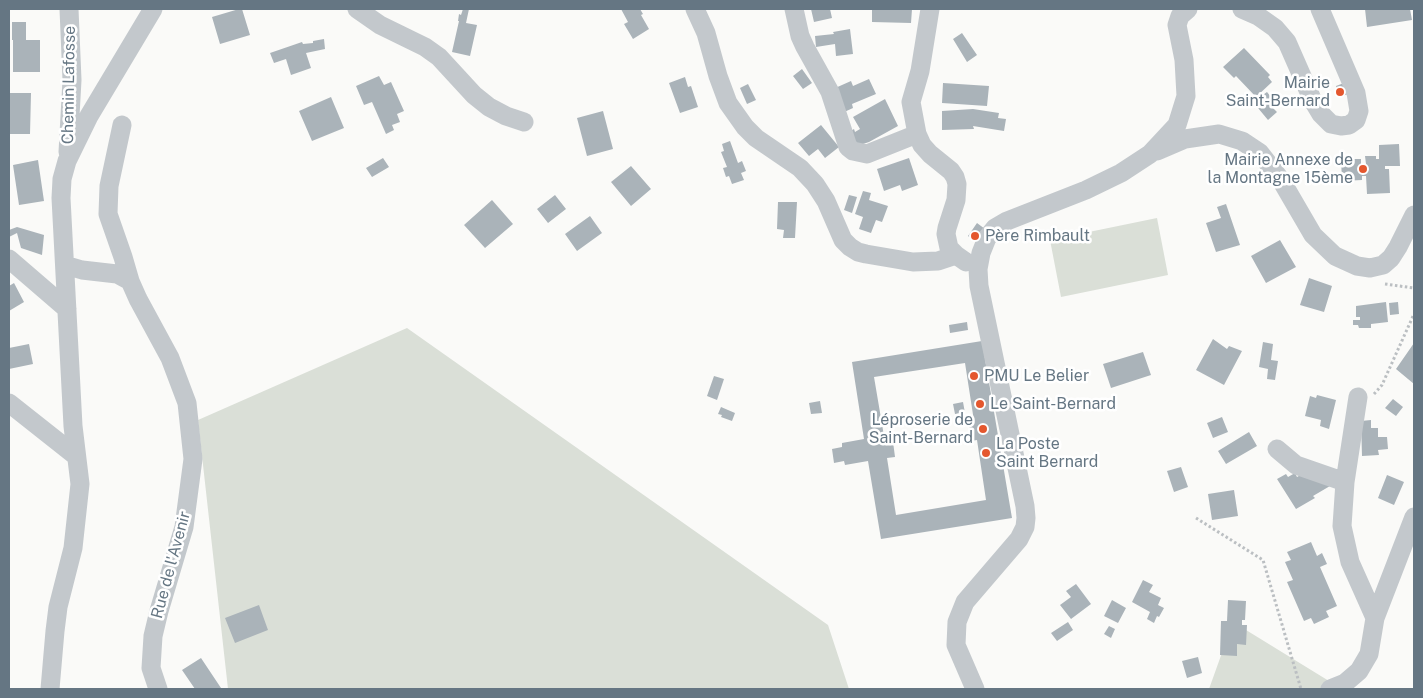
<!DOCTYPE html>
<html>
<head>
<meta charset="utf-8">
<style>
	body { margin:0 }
	#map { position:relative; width:1423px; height:698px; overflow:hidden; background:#fafaf8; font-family:"Public Sans",sans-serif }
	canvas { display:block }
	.frame { position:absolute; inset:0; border:10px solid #657683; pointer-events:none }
</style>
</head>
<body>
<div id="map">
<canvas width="1423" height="698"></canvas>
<div class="frame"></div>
</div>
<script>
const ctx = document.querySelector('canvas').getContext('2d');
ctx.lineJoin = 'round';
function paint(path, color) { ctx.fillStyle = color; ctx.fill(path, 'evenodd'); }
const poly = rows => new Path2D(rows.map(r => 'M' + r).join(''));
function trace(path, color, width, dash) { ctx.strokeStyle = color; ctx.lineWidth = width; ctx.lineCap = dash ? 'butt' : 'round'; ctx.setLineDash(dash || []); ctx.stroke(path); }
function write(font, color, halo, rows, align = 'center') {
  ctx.font = font + ' "Public Sans",sans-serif'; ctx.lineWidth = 5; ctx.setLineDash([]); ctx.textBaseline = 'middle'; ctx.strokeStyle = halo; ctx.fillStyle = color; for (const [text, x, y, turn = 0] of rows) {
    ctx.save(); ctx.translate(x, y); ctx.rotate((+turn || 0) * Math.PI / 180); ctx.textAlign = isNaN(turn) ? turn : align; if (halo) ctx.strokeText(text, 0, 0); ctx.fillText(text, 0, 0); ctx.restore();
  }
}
const green = poly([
	[1157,218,1168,275,1061,297,1050,240],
	[407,328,828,625,849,689,228,689,198,420],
	[1233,622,1342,689,1209,689]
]);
const building = poly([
	[239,9,242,9,250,35,220,44,212,17],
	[463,9,469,9,466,23,477,25,470,56,452,52,459,21,458,21,459,14,461,15],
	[621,9,640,9,643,14,641,15,649,29,633,39,624,24,628,22],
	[811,9,830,9,832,18,814,22],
	[872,9,912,9,911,23,872,22],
	[1365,9,1410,9,1412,20,1367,27],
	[12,22,26,22,26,40,40,40,40,72,13,72,13,40,12,40],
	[850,29,853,54,836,56,835,44,816,47,815,36,834,34,833,32],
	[962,33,977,55,967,62,953,39],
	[324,39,325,49,306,53,311,68,291,75,286,59,274,63,270,53,302,42,303,44,313,43,313,41],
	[1244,48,1270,75,1268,77,1272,82,1256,97,1236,76,1234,78,1223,67],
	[802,69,812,83,803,89,793,76],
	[379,76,384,85,391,82,404,111,397,114,400,122,392,125,394,130,386,134,372,102,364,105,356,86],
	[685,77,688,87,691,86,698,107,680,113,669,83],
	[869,79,876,94,852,104,853,108,842,113,833,89,851,81,853,86],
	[943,83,989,86,987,106,942,103],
	[1344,83,1348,94,1340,97,1336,86],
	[748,84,756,100,747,104,740,88],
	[1267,92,1271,97,1269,98,1274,103,1271,106,1277,112,1268,120,1253,102],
	[9,93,31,93,30,134,9,134],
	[331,97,344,128,312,141,299,111],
	[885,99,898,126,869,142,854,147,849,132,854,129,855,132,860,129,853,117],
	[973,109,999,113,998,118,1006,119,1004,131,973,126,974,129,942,130,942,111],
	[603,111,613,149,587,156,577,118],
	[821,125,839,147,825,158,818,149,809,156,798,143],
	[730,141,738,163,742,161,746,171,741,173,744,180,732,184,729,176,726,177,723,168,727,167,721,152,724,151,722,144],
	[1399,144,1400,166,1385,166,1385,169,1389,169,1390,193,1367,194,1366,176,1362,176,1362,180,1342,181,1341,159,1361,159,1361,164,1366,164,1365,156,1376,156,1376,159,1379,159,1379,145],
	[383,158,389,167,372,177,366,168],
	[909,158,918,185,902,191,900,185,884,191,877,169],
	[38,160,44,201,19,205,13,165],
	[631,166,651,189,631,206,611,182],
	[863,191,871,193,869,200,888,206,882,222,876,220,871,233,859,229,863,217,855,214],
	[555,195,566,209,548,223,537,209],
	[849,195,857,197,852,213,844,210],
	[492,200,513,224,485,248,464,225],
	[778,202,797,202,795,238,783,238,784,230,777,229],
	[1226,204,1240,245,1216,252,1206,223,1221,218,1217,207],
	[590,216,602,233,577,251,565,234],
	[977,223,985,229,976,242,968,236],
	[17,227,44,235,42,255,21,248,17,233,9,237,9,230],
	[1280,240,1296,267,1266,283,1251,256],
	[1309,278,1332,286,1324,312,1300,305],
	[14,283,24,302,9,311,9,286],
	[1386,302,1388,322,1371,324,1371,328,1359,328,1358,325,1353,325,1353,320,1360,320,1360,317,1356,317,1356,306],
	[1398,302,1399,314,1390,315,1389,303],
	[967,322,968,330,950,333,949,325],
	[1213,339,1227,349,1229,346,1242,351,1224,385,1196,370],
	[982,341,1012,518,881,539,868,461,845,465,844,461,834,463,832,449,842,447,842,443,864,439,852,362],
	[965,363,974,421,969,422,971,441,977,440,986,500,896,515,887,458,895,457,892,434,884,436,874,377],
	[1263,342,1273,344,1271,360,1278,361,1275,380,1267,379,1268,369,1259,367],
	[1414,343,1414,384,1396,369],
	[29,344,33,364,9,369,9,348],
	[1143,352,1151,375,1111,388,1103,364],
	[714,376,724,379,717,400,707,396],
	[1317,395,1336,400,1329,429,1320,426,1321,420,1305,416,1310,396,1316,398],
	[1393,399,1403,407,1396,416,1385,408],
	[820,401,822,413,811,414,809,403],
	[963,402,965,413,955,414,953,404],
	[721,407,735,413,732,421,721,417,722,415,718,414],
	[1222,417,1228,432,1213,438,1207,423],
	[1371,420,1371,428,1378,428,1378,437,1387,437,1388,449,1378,450,1379,455,1362,456,1361,421],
	[1249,432,1257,446,1226,464,1218,451],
	[1181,467,1188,487,1174,492,1167,471],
	[1295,473,1297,477,1304,473,1330,486,1313,496,1315,498,1296,509,1277,479,1286,474,1288,477],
	[1387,475,1404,482,1394,505,1378,498],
	[1234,490,1238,516,1212,520,1208,494],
	[1311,542,1317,556,1322,553,1327,564,1320,567,1337,606,1326,611,1329,617,1314,624,1311,618,1304,621,1287,582,1293,580,1285,562,1291,560,1287,552],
	[1143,580,1153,585,1149,592,1161,598,1158,605,1164,608,1159,617,1157,616,1154,623,1147,619,1150,612,1132,602],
	[1076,584,1091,604,1071,619,1060,605,1071,597,1066,591],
	[1112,600,1126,608,1118,623,1104,616],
	[1228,600,1246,601,1245,620,1242,620,1242,625,1247,625,1246,645,1237,644,1237,656,1220,655,1221,621,1227,621],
	[259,605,268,630,235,643,225,618],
	[1068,622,1073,630,1057,641,1051,633],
	[1109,626,1115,629,1111,638,1104,634],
	[1198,657,1202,673,1187,678,1182,661],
	[201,658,221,688,219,689,195,689,182,670]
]);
const path = poly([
	[1385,284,1414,288],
	[1374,394,1382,385,1414,314],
	[1196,518,1263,560,1301,689]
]);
const minor = poly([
	[357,9,380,25,425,47,439,57,474,95,489,107,506,116,524,122],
	[695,9,706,33,718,76,728,103,745,127,756,138,800,168,815,184,826,201,843,240,850,247,858,252,866,254,913,262,938,261,956,255],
	[794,9,800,36,805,47,830,92,848,147,853,151,867,154,917,134],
	[930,9,920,71,911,102,917,134,922,145,930,154,951,171,955,177,957,184,956,200,947,228,946,234,949,248,956,255,966,262],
	[1242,9,1258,16,1275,28,1287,42,1312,99,1321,114,1331,124,1341,126,1349,125,1356,120,1359,111,1356,93,1320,9],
	[122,125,109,186,108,214,123,257,130,281],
	[1157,151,1185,139,1219,134,1242,141,1260,153,1281,180,1313,235,1335,256,1357,266,1370,268,1383,265,1391,258,1398,247,1414,215],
	[68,152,72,80,69,9],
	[9,259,67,309],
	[65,265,82,270,117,274,130,281,138,299,170,358,187,403,193,459,184,527,159,611,153,636,151,668,158,689],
	[1358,397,1345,482,1342,526,1350,562,1375,618],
	[9,403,76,456],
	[1277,449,1296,465,1345,482],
	[50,689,55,631,58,607,73,548,80,484,73,426,61,198,62,179,67,161,89,116,153,9],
	[975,689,956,645,957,622,965,602,1019,539,1025,527,1026,518,1025,506,979,286,978,269,981,253,987,238,995,228,1007,221,1086,190,1121,173,1150,154,1177,125,1186,96,1184,60,1177,25,1180,16,1188,9],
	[1330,689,1345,683,1359,671,1369,654,1375,618,1414,517]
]);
const markers = [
	[1340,92,5,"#e4572e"],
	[1363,169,5,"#e4572e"],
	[975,236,5,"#e4572e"],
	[974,376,5,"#e4572e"],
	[980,404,5,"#e4572e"],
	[983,429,5,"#e4572e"],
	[986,453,5,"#e4572e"]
];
const poiNames = [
	["Mairie",1330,83,"right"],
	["Saint-Bernard",1330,101,"right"],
	["Mairie Annexe de",1353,160,"right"],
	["la Montagne 15ème",1353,178,"right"],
	["Père Rimbault",985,236],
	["PMU Le Belier",984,376],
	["Le Saint-Bernard",990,404],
	["Léproserie de",973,420,"right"],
	["Saint-Bernard",973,438,"right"],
	["La Poste",996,444],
	["Saint Bernard",996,462]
];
const streetNames = [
	["Chemin Lafosse",69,85,-89],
	["Rue de l'Avenir",171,565,-75]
];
paint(green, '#dadfd7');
paint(building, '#aab3b9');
trace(path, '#bbbfc2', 3, [2.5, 2.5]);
trace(minor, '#c3c8cc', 19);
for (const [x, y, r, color] of markers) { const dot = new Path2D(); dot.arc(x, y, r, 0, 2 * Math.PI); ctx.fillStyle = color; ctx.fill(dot); trace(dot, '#fff', 2); }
write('16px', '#657683', '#fff', poiNames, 'left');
write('16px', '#657683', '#fff', streetNames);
</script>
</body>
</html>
